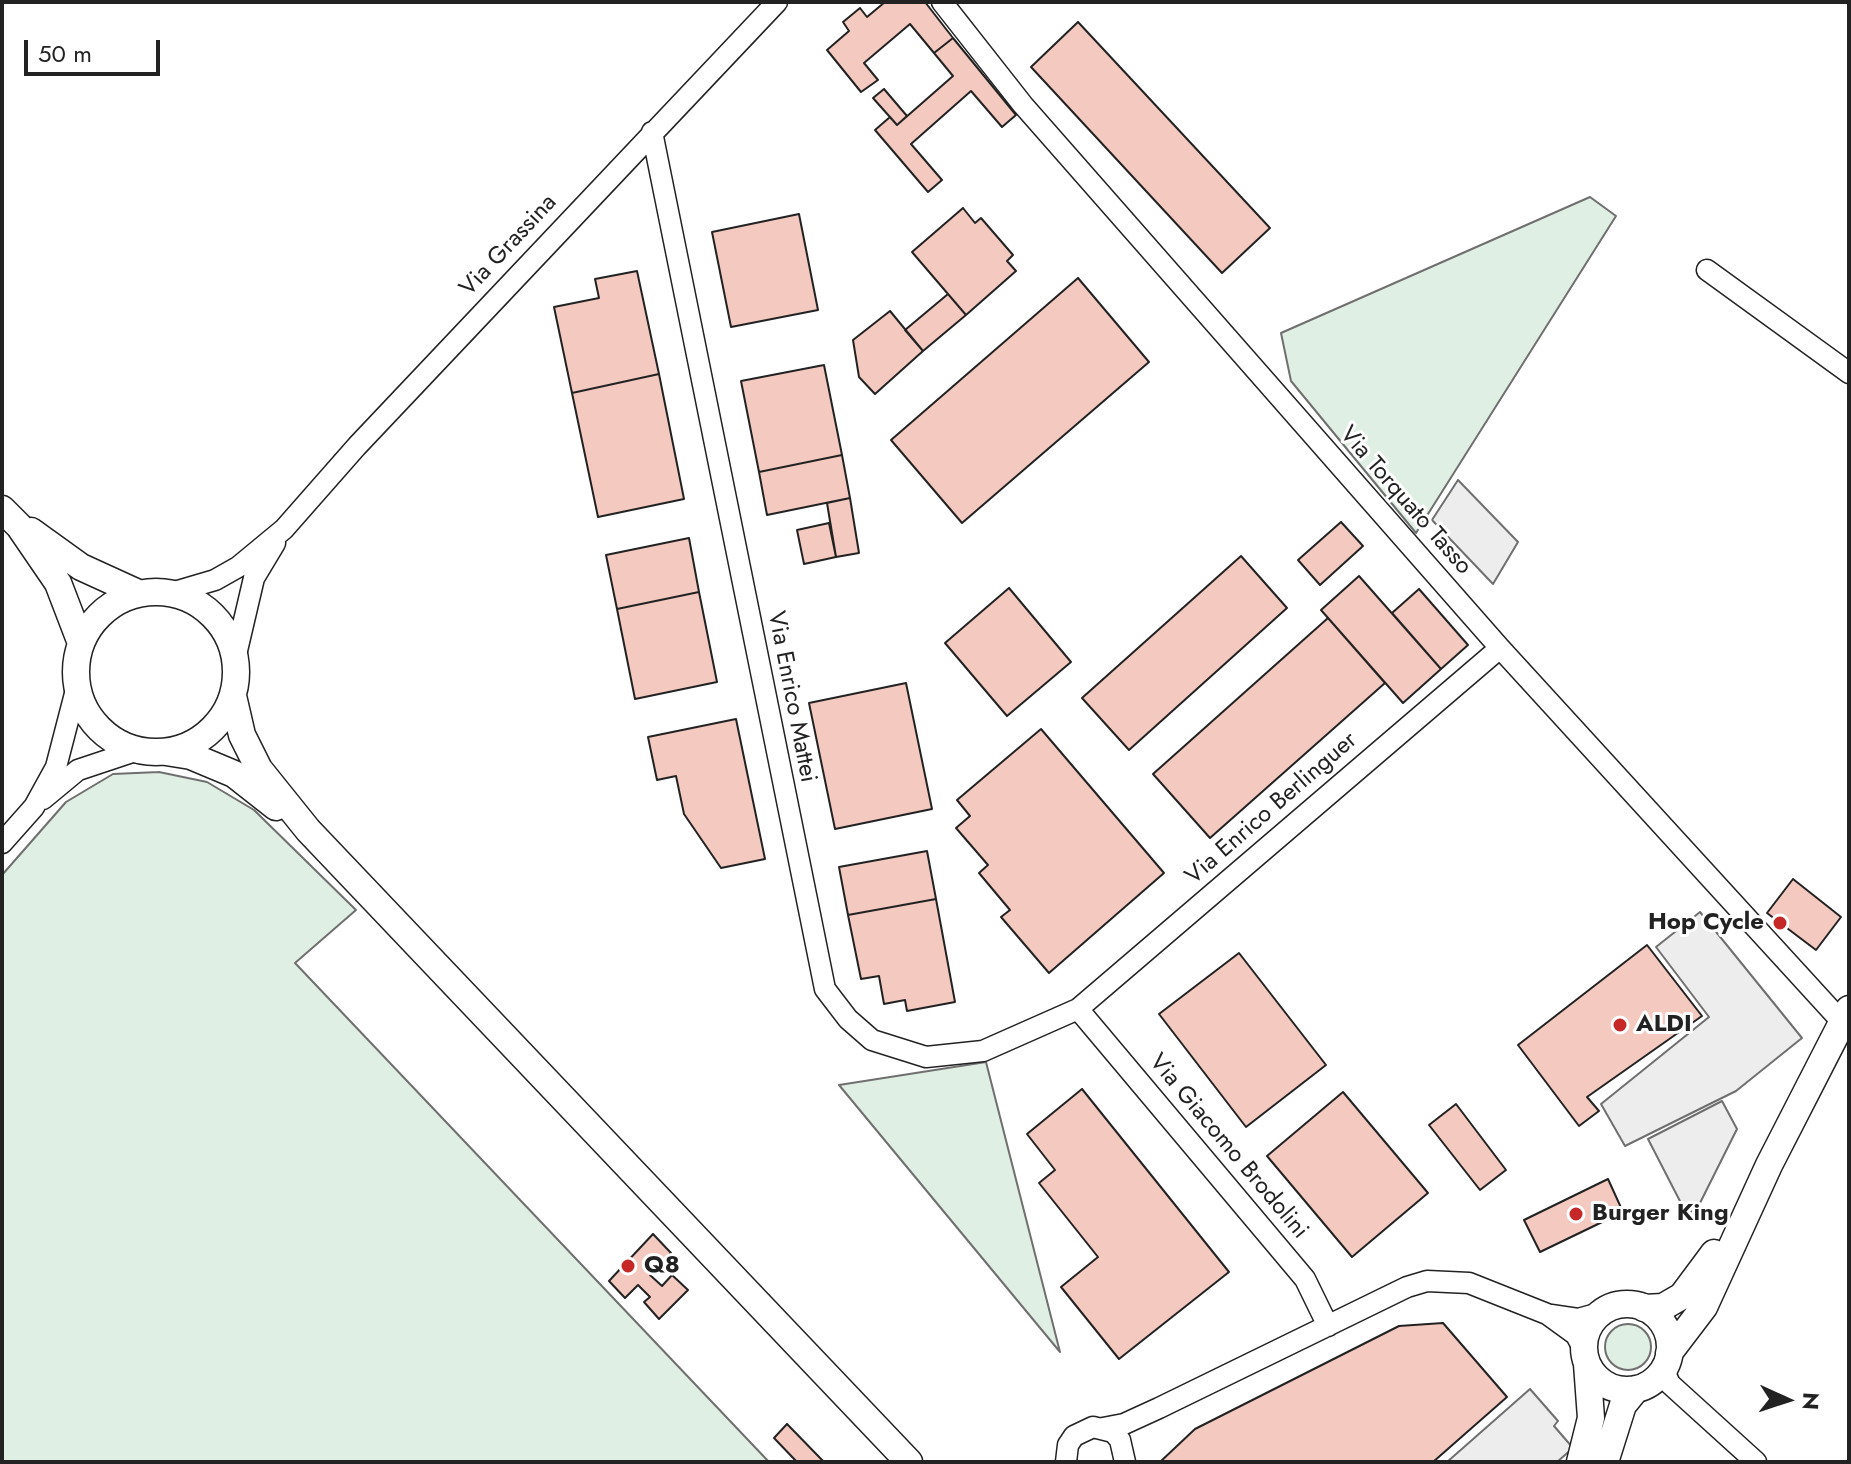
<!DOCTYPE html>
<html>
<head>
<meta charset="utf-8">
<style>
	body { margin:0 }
	#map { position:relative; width:1851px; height:1464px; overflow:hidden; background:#fff; font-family:Jost,sans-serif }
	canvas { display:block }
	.frame { position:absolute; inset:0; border:4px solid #222; pointer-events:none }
	.north { position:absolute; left:1747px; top:1360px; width:80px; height:80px; -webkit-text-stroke:6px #fff; paint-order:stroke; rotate:93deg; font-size:22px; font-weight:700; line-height:32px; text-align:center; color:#222 }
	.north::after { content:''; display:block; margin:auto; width:28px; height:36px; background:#222; clip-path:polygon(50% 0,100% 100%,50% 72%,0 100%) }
	.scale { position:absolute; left:24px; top:40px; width:136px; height:36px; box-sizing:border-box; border:4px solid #222; border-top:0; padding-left:10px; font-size:24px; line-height:28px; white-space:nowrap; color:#222; -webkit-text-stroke:6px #fff; paint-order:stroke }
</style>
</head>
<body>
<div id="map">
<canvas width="1851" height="1464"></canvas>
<div class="frame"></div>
<div class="north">N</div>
<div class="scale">50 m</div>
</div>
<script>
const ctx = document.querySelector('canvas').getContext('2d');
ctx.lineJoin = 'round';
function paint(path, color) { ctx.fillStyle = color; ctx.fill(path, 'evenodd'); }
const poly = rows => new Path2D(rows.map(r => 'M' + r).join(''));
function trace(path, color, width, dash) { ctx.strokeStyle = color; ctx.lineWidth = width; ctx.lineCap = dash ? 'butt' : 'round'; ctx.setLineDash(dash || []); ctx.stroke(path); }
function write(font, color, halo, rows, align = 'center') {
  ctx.font = font + ' Jost,sans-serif'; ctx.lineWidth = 6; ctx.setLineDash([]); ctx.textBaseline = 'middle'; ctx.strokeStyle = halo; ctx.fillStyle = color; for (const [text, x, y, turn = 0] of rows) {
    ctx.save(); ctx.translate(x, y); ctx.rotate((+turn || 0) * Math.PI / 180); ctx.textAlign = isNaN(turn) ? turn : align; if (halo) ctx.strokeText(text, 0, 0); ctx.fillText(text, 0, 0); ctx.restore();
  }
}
const green = poly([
	[1590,197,1616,216,1416,533,1291,381,1281,333,1590,197],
	[159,772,207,782,254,810,356,910,295,963,769,1462,2,1462,2,875,66,802,113,774,159,772],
	[986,1062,1060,1352,839,1085,986,1062],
	'1605 1347a23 23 0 1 1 46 0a23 23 0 1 1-46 0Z'
]);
const parking = poly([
	[1458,480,1518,542,1493,584,1432,520,1458,480],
	[1700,912,1802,1038,1736,1091,1625,1146,1601,1104,1709,1017,1656,947,1700,912],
	[1722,1101,1737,1129,1695,1213,1683,1207,1648,1139,1722,1101],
	[1530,1389,1558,1421,1554,1426,1573,1448,1557,1462,1447,1462,1530,1389]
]);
const building = poly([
	[885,2,925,2,953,38,934,53,910,24,864,63,878,80,861,92,827,50,849,31,843,22,860,8,867,17,885,2],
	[1078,22,1270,228,1222,273,1031,67,1078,22],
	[953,38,1016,115,1002,127,971,91,911,144,942,180,928,192,875,130,890,117,897,125,953,76,934,53,953,38],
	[884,89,907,116,897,125,873,98,884,89],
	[963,208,975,223,981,218,1013,255,1007,261,1016,271,966,315,912,252,963,208],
	[799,214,818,310,731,327,712,232,799,214],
	[637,271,659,374,572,393,554,307,599,298,595,279,637,271],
	[1078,278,1149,362,962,523,891,440,1078,278],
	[948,294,966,315,923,351,905,330,948,294],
	[890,311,923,351,875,394,859,377,853,340,890,311],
	[824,365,842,455,759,472,741,381,824,365],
	[659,374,684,499,598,517,572,393,659,374],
	[842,455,850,498,767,515,759,472,842,455],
	[850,498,859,553,836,557,827,503,850,498],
	[1341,522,1363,546,1320,585,1298,560,1341,522],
	[829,523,836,557,804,564,797,530,829,523],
	[689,538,699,592,617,609,606,555,689,538],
	[1241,556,1287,608,1129,750,1082,698,1241,556],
	[1359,576,1441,669,1403,703,1321,610,1359,576],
	[1009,588,1071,662,1007,716,945,643,1009,588],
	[1419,589,1468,645,1441,669,1392,613,1419,589],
	[699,592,717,682,635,699,617,609,699,592],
	[1328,618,1385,683,1210,838,1153,774,1328,618],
	[906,683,932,809,835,829,809,703,906,683],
	[736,719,765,859,721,868,684,814,676,776,657,780,648,737,736,719],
	[1041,729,1164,873,1049,973,1001,917,1010,910,979,873,988,865,956,828,970,816,957,800,1041,729],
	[927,851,936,899,848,915,839,867,927,851],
	[1793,879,1841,917,1816,950,1767,913,1793,879],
	[936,899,955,1002,907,1011,905,1000,884,1004,879,976,861,979,848,915,936,899],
	[1647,945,1702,1016,1587,1097,1599,1111,1579,1126,1518,1045,1647,945],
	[1239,953,1326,1065,1246,1127,1159,1014,1239,953],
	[1082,1089,1229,1272,1119,1359,1061,1287,1098,1257,1039,1183,1055,1170,1027,1134,1082,1089],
	[1343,1092,1428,1193,1352,1257,1267,1156,1343,1092],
	[1456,1104,1506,1170,1480,1190,1429,1125,1456,1104],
	[1608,1179,1623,1212,1540,1252,1524,1220,1608,1179],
	[653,1234,671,1253,650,1275,662,1286,672,1275,688,1290,659,1319,644,1302,650,1297,638,1285,625,1298,609,1281,653,1234],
	[1443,1323,1507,1397,1433,1462,1160,1462,1195,1429,1399,1326,1443,1323],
	[787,1424,824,1462,797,1462,774,1438,787,1424]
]);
const minor = poly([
	[942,2,1023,105,1500,648,1842,1022],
	[652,132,825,989,848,1019,872,1040,926,1057,983,1051,1078,1009,1500,648],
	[1707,270,1849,373],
	[171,593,215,580,238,567,284,529,357,446,777,2],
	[235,659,254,578,275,543],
	[43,799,78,770,138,750],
	[2,843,34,807,56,767,77,686],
	[1078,1009,1305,1279,1328,1326],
	[1551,1315,1578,1319,1600,1313],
	[1667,1360,1666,1375,1670,1384,1756,1462],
	[1103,1428,1124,1424,1159,1408,1407,1287,1427,1281,1469,1283,1547,1314,1576,1335,1584,1350],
	[1066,1462,1068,1445,1074,1436,1093,1427,1113,1432,1120,1440,1125,1462]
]);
const major = poly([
	[2,509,19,526,58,583,81,643],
	[31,531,81,567,138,593],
	'76 672a80 80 0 1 1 160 0a80 80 0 1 1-160 0Z',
	[233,696,242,735,259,769,308,830,909,1462],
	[166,752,191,756,234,774,276,807],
	'1584 1347a43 43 0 1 1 86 0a43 43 0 1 1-86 0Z',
	[1644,1308,1663,1307,1682,1296,1714,1253],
	[1669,1353,1704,1307,1769,1165,1849,1009],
	[1580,1462,1591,1418,1587,1364],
	[1605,1462,1623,1405,1636,1389]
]);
const markers = [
	[1780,923,8,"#c62828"],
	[1620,1025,8,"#c62828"],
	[1576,1214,8,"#c62828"],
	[628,1266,8,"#c62828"]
];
const streetNames = [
	["Via Grassina",509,246,-47],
	["Via Torquato Tasso",1405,501,49],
	["Via Enrico Mattei",791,697,79],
	["Via Enrico Berlinguer",1272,809,-41],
	["Via Giacomo Brodolini",1228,1147,50]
];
const poiNames = [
	["Hop Cycle",1764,923,"right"],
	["ALDI",1636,1025],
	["Burger King",1592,1214],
	["Q8",644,1266]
];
paint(green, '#e0efe3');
trace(green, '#6f6f6f', 2);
paint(parking, '#ededed');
trace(parking, '#6f6f6f', 2);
paint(building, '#f3c9c0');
trace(building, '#222', 2);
trace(minor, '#222', 23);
trace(major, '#222', 29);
trace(minor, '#fff', 20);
trace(major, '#fff', 26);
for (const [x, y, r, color] of markers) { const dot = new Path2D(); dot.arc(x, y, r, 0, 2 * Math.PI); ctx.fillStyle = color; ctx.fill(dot); trace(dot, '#fff', 3); }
write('24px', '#222', '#fff', streetNames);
write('bold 24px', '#222', '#fff', poiNames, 'left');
</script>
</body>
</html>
